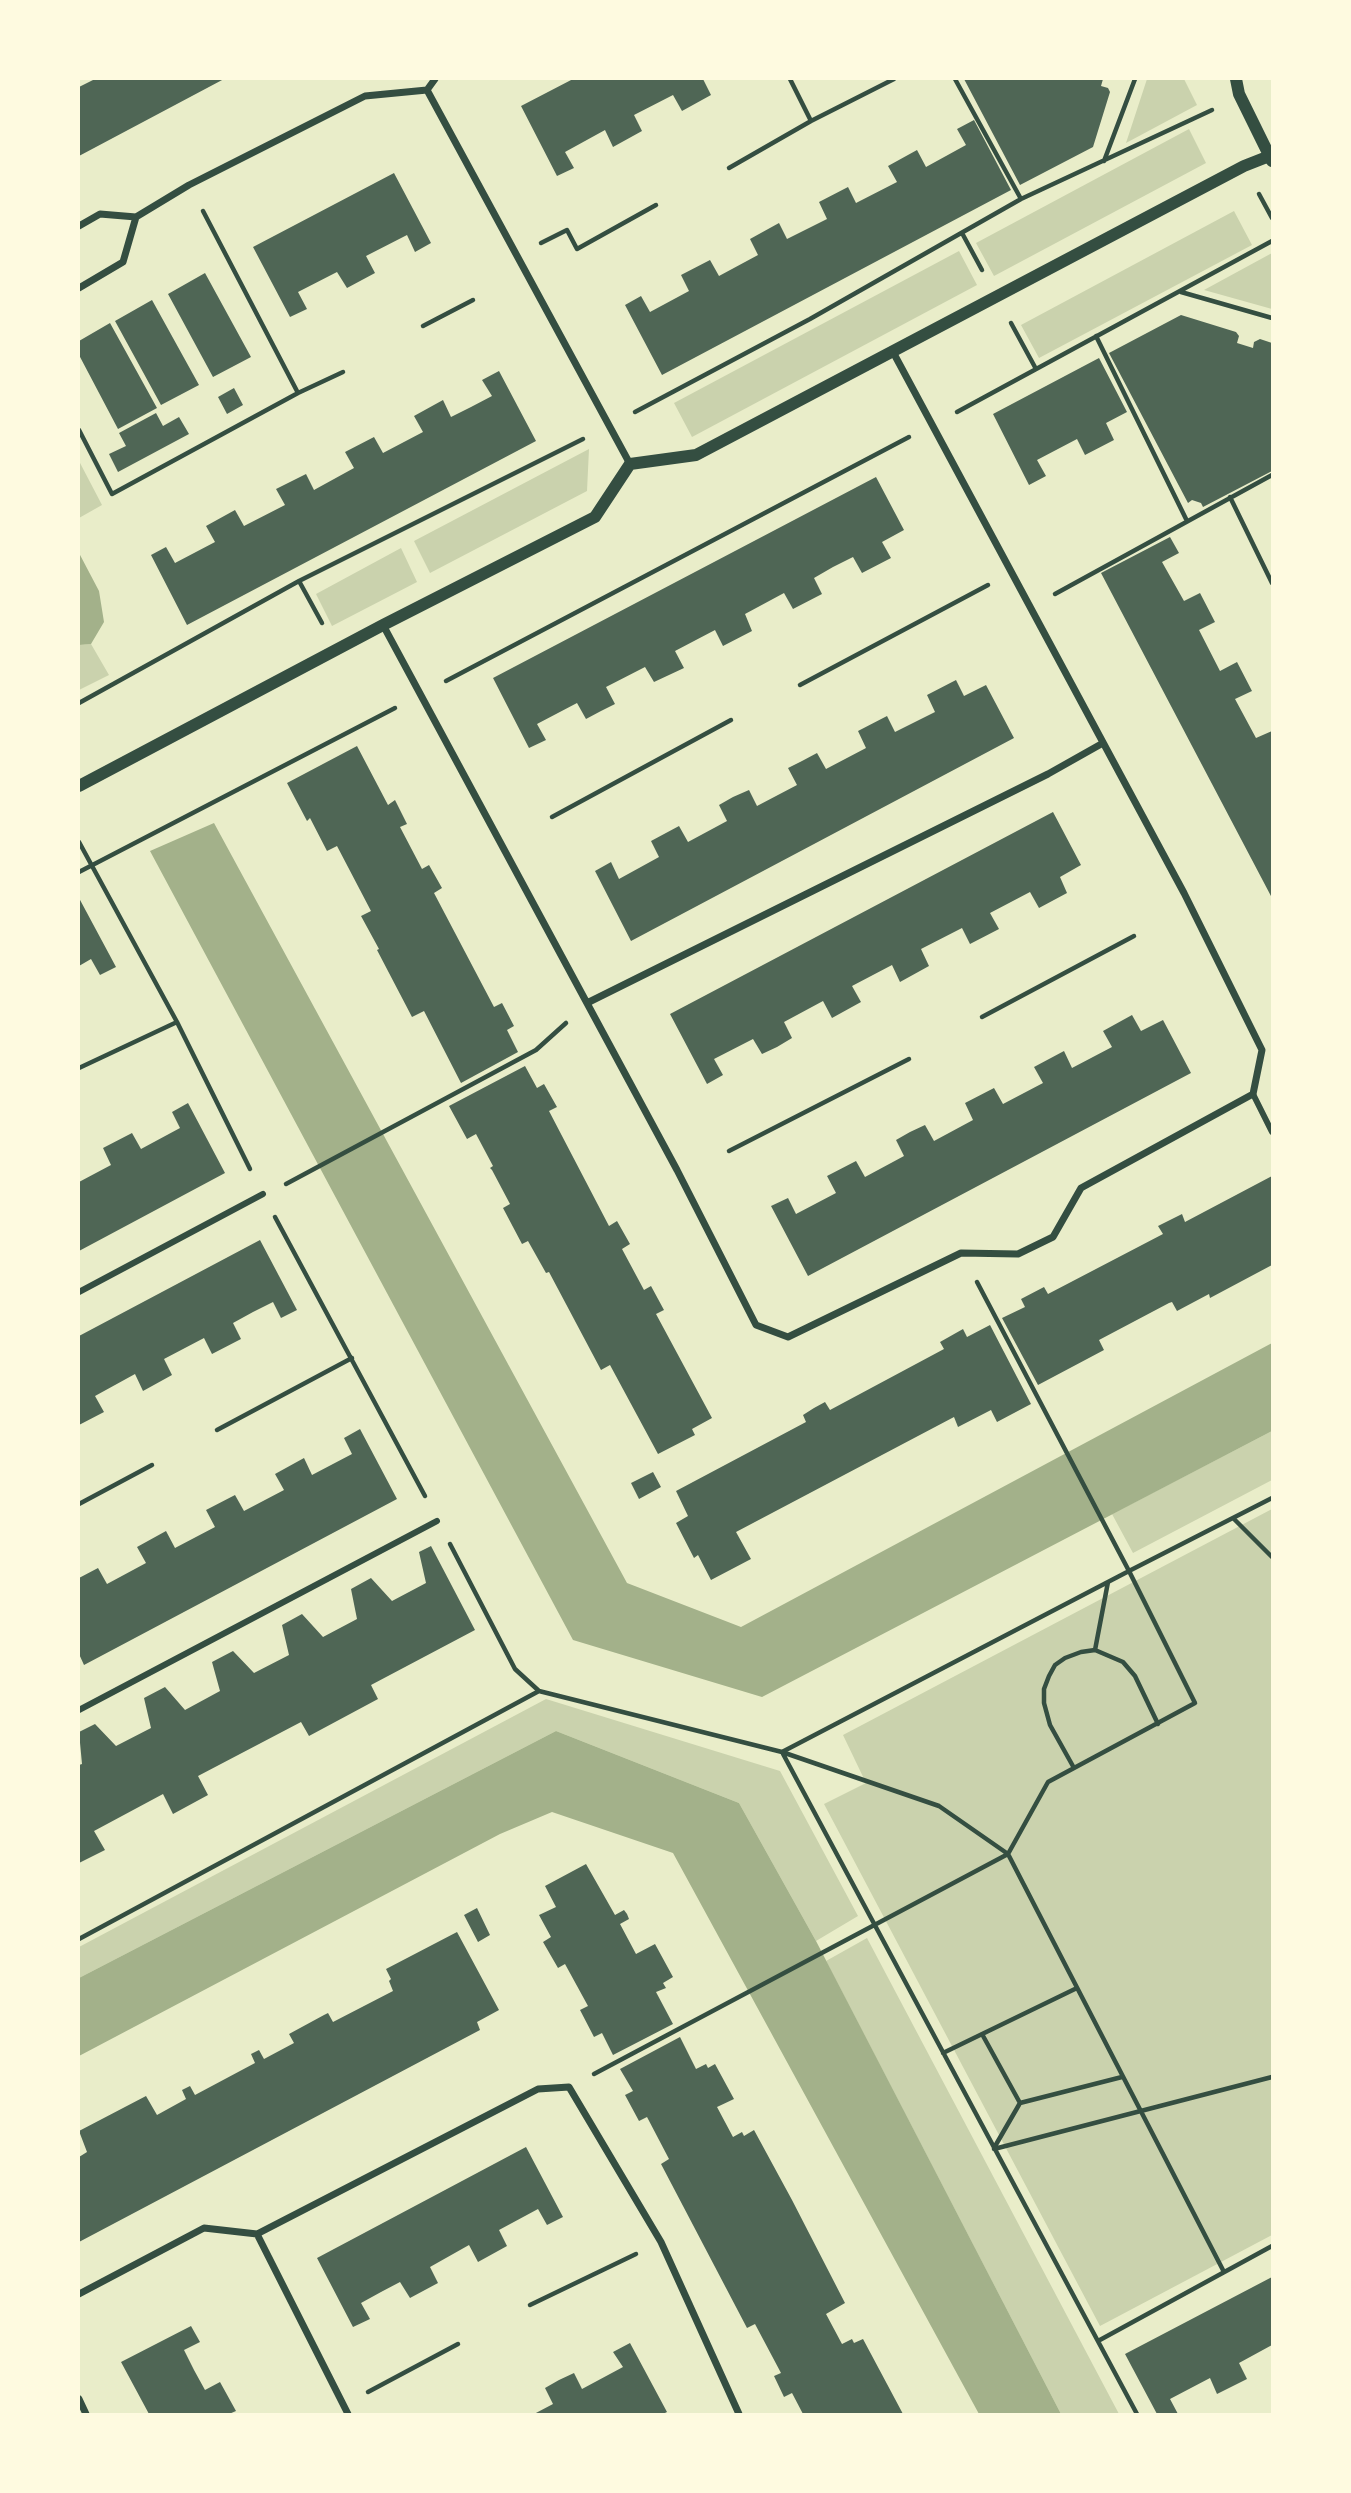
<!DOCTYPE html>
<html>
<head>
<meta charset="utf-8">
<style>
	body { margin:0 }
	#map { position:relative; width:1351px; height:2493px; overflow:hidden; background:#e9edc9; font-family:"Public Sans",sans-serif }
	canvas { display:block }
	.frame { position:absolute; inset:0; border:80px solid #fefae0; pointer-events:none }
</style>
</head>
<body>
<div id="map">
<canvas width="1351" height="2493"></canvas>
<div class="frame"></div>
</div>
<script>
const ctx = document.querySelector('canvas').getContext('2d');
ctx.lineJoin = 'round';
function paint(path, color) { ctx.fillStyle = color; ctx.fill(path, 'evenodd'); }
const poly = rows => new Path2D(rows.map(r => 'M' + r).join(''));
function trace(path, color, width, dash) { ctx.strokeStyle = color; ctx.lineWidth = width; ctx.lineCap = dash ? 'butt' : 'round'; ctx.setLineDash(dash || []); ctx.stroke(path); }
const green = poly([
	[1147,79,1184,79,1197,105,1126,143],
	[1189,129,1206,163,994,276,976,243],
	[1234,211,1252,245,1039,358,1021,325],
	[959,251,977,285,692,437,674,403],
	[1272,253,1272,309,1204,290],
	[589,449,587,491,430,573,414,541],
	[79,461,102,505,79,518],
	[401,548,417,582,332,626,316,594],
	[91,644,109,675,79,690,79,645],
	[1272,1431,1272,1480,1133,1553,1112,1514],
	[1272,1509,1272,2235,1100,2326,824,1804,866,1783,843,1735],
	[546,1699,780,1771,858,1916,816,1941,739,1803,556,1731,79,1978,79,1947],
	[867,1938,1119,2414,1061,2414,826,1961]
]);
const water = poly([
	[79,553,99,591,104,622,91,644,79,645],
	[214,823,627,1583,741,1627,1272,1343,1272,1431,762,1697,573,1640,150,851],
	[556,1731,739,1803,816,1941,1061,2414,979,2414,673,1853,552,1812,500,1834,79,2056,79,1978]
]);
const building = poly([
	[95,79,224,79,79,156,79,87],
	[573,79,703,79,711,95,682,111,673,95,634,115,642,131,613,147,605,130,565,152,574,168,557,176,521,106],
	[964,79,1103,79,1101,86,1108,88,1110,92,1093,147,1020,185],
	[974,120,1011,190,662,375,625,305,641,296,650,312,689,291,681,275,710,260,719,276,758,255,750,239,779,223,787,239,827,219,819,202,848,187,856,203,897,182,888,166,917,150,926,167,966,145,957,129],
	[394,173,431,243,415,252,407,235,366,256,375,273,347,288,337,272,298,292,307,309,290,317,253,247],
	[205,273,251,357,213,377,168,294],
	[152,300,199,385,161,405,115,321],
	[1181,315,1236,332,1239,336,1237,343,1253,348,1254,342,1260,339,1272,343,1272,471,1203,507,1201,503,1192,500,1188,503,1109,353],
	[110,323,157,408,118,429,79,355,79,341],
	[1099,358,1127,412,1106,423,1114,440,1085,455,1077,439,1037,460,1046,476,1029,485,993,414],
	[499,371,536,441,187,625,151,555,166,547,175,563,215,542,206,526,235,510,244,526,285,505,276,489,306,474,314,490,354,468,345,452,374,437,383,453,423,432,414,416,443,400,451,417,471,407,492,396,482,380],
	[234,388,243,405,227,414,218,397],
	[156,413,163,426,179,417,189,434,118,472,109,454,126,446,119,433],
	[876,477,904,530,882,542,891,558,862,573,853,557,833,567,814,578,822,594,793,609,784,593,745,614,752,631,723,646,715,630,675,651,684,668,654,682,645,667,606,687,615,704,601,711,586,719,577,703,537,724,546,740,529,748,493,678],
	[1170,537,1179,553,1162,562,1184,601,1200,593,1215,622,1199,630,1220,671,1237,662,1252,691,1235,699,1256,738,1272,731,1272,898,1101,573],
	[956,680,964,696,986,685,1014,738,631,941,595,871,611,862,619,879,659,857,651,841,679,826,688,842,727,821,719,805,733,797,749,790,757,806,797,785,788,768,802,761,817,753,826,769,866,748,858,731,887,716,895,732,935,712,927,695],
	[357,746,388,805,395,800,407,824,400,827,422,869,429,865,442,888,434,893,494,1007,502,1003,514,1026,507,1030,518,1052,461,1083,424,1011,412,1017,377,950,379,949,361,916,371,911,337,846,327,851,310,818,307,821,287,783],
	[1053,812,1081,865,1060,877,1067,893,1039,908,1030,892,990,913,999,929,970,944,962,928,921,949,929,966,900,982,892,965,852,986,861,1002,832,1018,823,1001,784,1022,792,1038,777,1047,762,1054,753,1039,714,1059,723,1075,707,1084,670,1014],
	[79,898,116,967,100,975,91,959,79,966],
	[1132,1015,1141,1031,1163,1020,1191,1073,808,1276,771,1206,788,1198,796,1214,836,1193,827,1176,856,1161,865,1177,904,1156,896,1140,910,1132,925,1125,934,1141,973,1120,965,1103,994,1088,1003,1104,1043,1083,1034,1067,1064,1051,1072,1068,1112,1047,1103,1031],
	[525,1066,537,1088,544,1084,557,1107,549,1111,609,1226,617,1221,630,1244,622,1249,644,1290,651,1286,664,1310,656,1314,712,1418,692,1429,695,1435,658,1454,610,1365,601,1370,549,1272,546,1273,528,1241,522,1244,503,1208,510,1204,492,1170,490,1168,493,1166,476,1134,467,1139,449,1106],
	[188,1103,225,1173,79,1251,79,1182,111,1165,103,1148,132,1133,141,1149,180,1128,172,1112],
	[1272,1176,1272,1265,1210,1298,1209,1294,1177,1311,1172,1302,1169,1303,1099,1340,1104,1350,1038,1385,1002,1318,1025,1307,1021,1299,1044,1287,1048,1294,1163,1234,1158,1226,1182,1214,1185,1222],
	[260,1240,297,1310,281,1318,273,1302,253,1312,233,1323,241,1339,212,1354,204,1338,164,1359,172,1375,143,1391,135,1374,95,1396,104,1412,79,1425,79,1336],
	[990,1325,1031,1404,997,1422,991,1410,958,1427,954,1417,736,1532,751,1559,711,1580,698,1555,694,1558,676,1523,688,1516,676,1491,806,1422,803,1415,814,1408,825,1402,830,1410,944,1349,940,1342,963,1329,967,1337],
	[360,1429,397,1499,84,1665,79,1654,79,1578,98,1568,107,1584,146,1563,137,1547,166,1531,175,1548,215,1527,206,1510,235,1495,244,1511,284,1490,275,1474,304,1458,312,1475,352,1454,344,1438],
	[653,1472,661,1487,639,1499,631,1483],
	[431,1546,475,1630,371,1685,378,1699,309,1736,301,1722,198,1776,208,1795,173,1814,163,1794,94,1831,105,1850,79,1863,79,1765,82,1764,79,1732,95,1724,116,1746,151,1728,144,1698,165,1687,185,1710,220,1691,212,1662,233,1651,254,1673,289,1655,282,1625,302,1614,323,1637,357,1619,351,1589,371,1578,392,1601,426,1583,419,1552],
	[586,1864,615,1915,624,1910,627,1914,629,1919,620,1924,636,1954,655,1944,673,1977,663,1983,666,1988,656,1992,673,2024,613,2055,602,2033,594,2037,580,2010,588,2006,565,1964,558,1968,543,1942,551,1937,539,1915,556,1907,545,1886],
	[477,1908,490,1935,478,1942,464,1915],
	[457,1932,499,2010,477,2022,480,2030,79,2242,79,2157,87,2152,79,2131,146,2096,157,2115,186,2099,182,2090,190,2086,195,2095,255,2063,251,2054,259,2050,264,2059,294,2043,289,2034,324,2015,328,2013,333,2022,393,1991,389,1981,391,1979,386,1969],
	[680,2037,696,2069,706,2064,708,2068,715,2064,734,2099,717,2107,733,2137,742,2132,744,2136,754,2130,792,2200,845,2303,826,2314,842,2344,852,2339,854,2343,863,2339,903,2414,803,2414,792,2393,784,2397,774,2376,781,2373,755,2324,747,2328,661,2164,669,2159,647,2117,639,2121,625,2095,633,2091,620,2069],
	[526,2147,563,2217,547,2225,538,2209,499,2230,507,2246,478,2262,469,2245,430,2267,438,2283,410,2298,400,2282,381,2292,361,2303,370,2319,353,2327,317,2258],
	[1272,2277,1272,2345,1239,2363,1247,2379,1217,2394,1210,2378,1170,2399,1178,2414,1157,2414,1125,2354],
	[191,2326,200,2342,184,2350,194,2370,205,2390,220,2382,236,2411,229,2414,149,2414,121,2362],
	[630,2343,667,2412,663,2414,534,2414,553,2404,545,2388,559,2380,574,2373,582,2389,623,2367,613,2352]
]);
const path = poly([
	[790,79,811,121],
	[955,79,1021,199],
	[1104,161,1135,79],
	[729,168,811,121,894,79],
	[1259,194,1272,218],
	[203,211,298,393],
	[962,233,982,270],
	[541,243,567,230,577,249,656,205],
	[1181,292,1272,318],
	[1011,323,1036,369],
	[423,326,473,300],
	[1096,336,1187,521],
	[635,412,810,319,1021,199,1212,110],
	[957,412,1272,241],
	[79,430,112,494,298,393,343,372],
	[1230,497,1272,583],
	[299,581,322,623],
	[1055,594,1272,475],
	[446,681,909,437],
	[800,685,988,585],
	[79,703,299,581,583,439],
	[552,817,731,720],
	[79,842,177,1022,250,1169],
	[79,872,395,708],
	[982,1017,1134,936],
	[79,1068,177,1022],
	[729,1151,909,1059],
	[286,1184,536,1050,566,1023],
	[275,1217,425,1496],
	[217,1430,352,1358],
	[79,1504,152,1465],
	[1234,1519,1272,1557],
	[450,1544,515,1669,539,1691,782,1752,1129,1571,1272,1498],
	[1095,1650,1108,1582],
	[782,1752,1137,2414],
	[782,1752,939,1806,1008,1854,1224,2272],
	[1074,1768,1050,1725,1044,1703,1044,1689,1049,1676,1055,1665,1065,1658,1081,1652,1095,1650,1123,1662,1135,1676,1158,1724],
	[79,1939,539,1691],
	[982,2034,1020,2103],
	[943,2053,1077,1988],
	[594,2074,1008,1854,1048,1782,1195,1703,1129,1571,977,1282],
	[994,2148,1020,2103,1122,2077],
	[994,2149,1272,2077],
	[530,2305,636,2254],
	[1098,2341,1272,2246],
	[368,2392,458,2344]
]);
const pedestrian = poly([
	[1253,1094,1272,1132],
	[79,1292,263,1194],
	[79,1710,437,1521]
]);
const minor = poly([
	[427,90,630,464],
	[79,226,100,214,136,217,189,185,365,96,427,90,435,79],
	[79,288,123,262,136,217],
	[383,625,677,1170,756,1325,788,1337,961,1253,1018,1254,1053,1237,1081,1188,1253,1094,1262,1050,1184,893,893,352],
	[587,1003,1048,774,1103,743],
	[257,2234,348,2414],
	[79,2294,204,2228,257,2234,538,2089,569,2087,661,2242,739,2414],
	[79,2399,86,2414]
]);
const tertiary = poly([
	[1236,79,1239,94,1272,161],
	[79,786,383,625,595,517,630,464,696,455,1244,166,1272,155]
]);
paint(green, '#cad2ad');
paint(water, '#a3b18a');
paint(building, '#4f6655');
trace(path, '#344e41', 4.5);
trace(pedestrian, '#344e41', 6);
trace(minor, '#344e41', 7);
trace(tertiary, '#344e41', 12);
</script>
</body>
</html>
